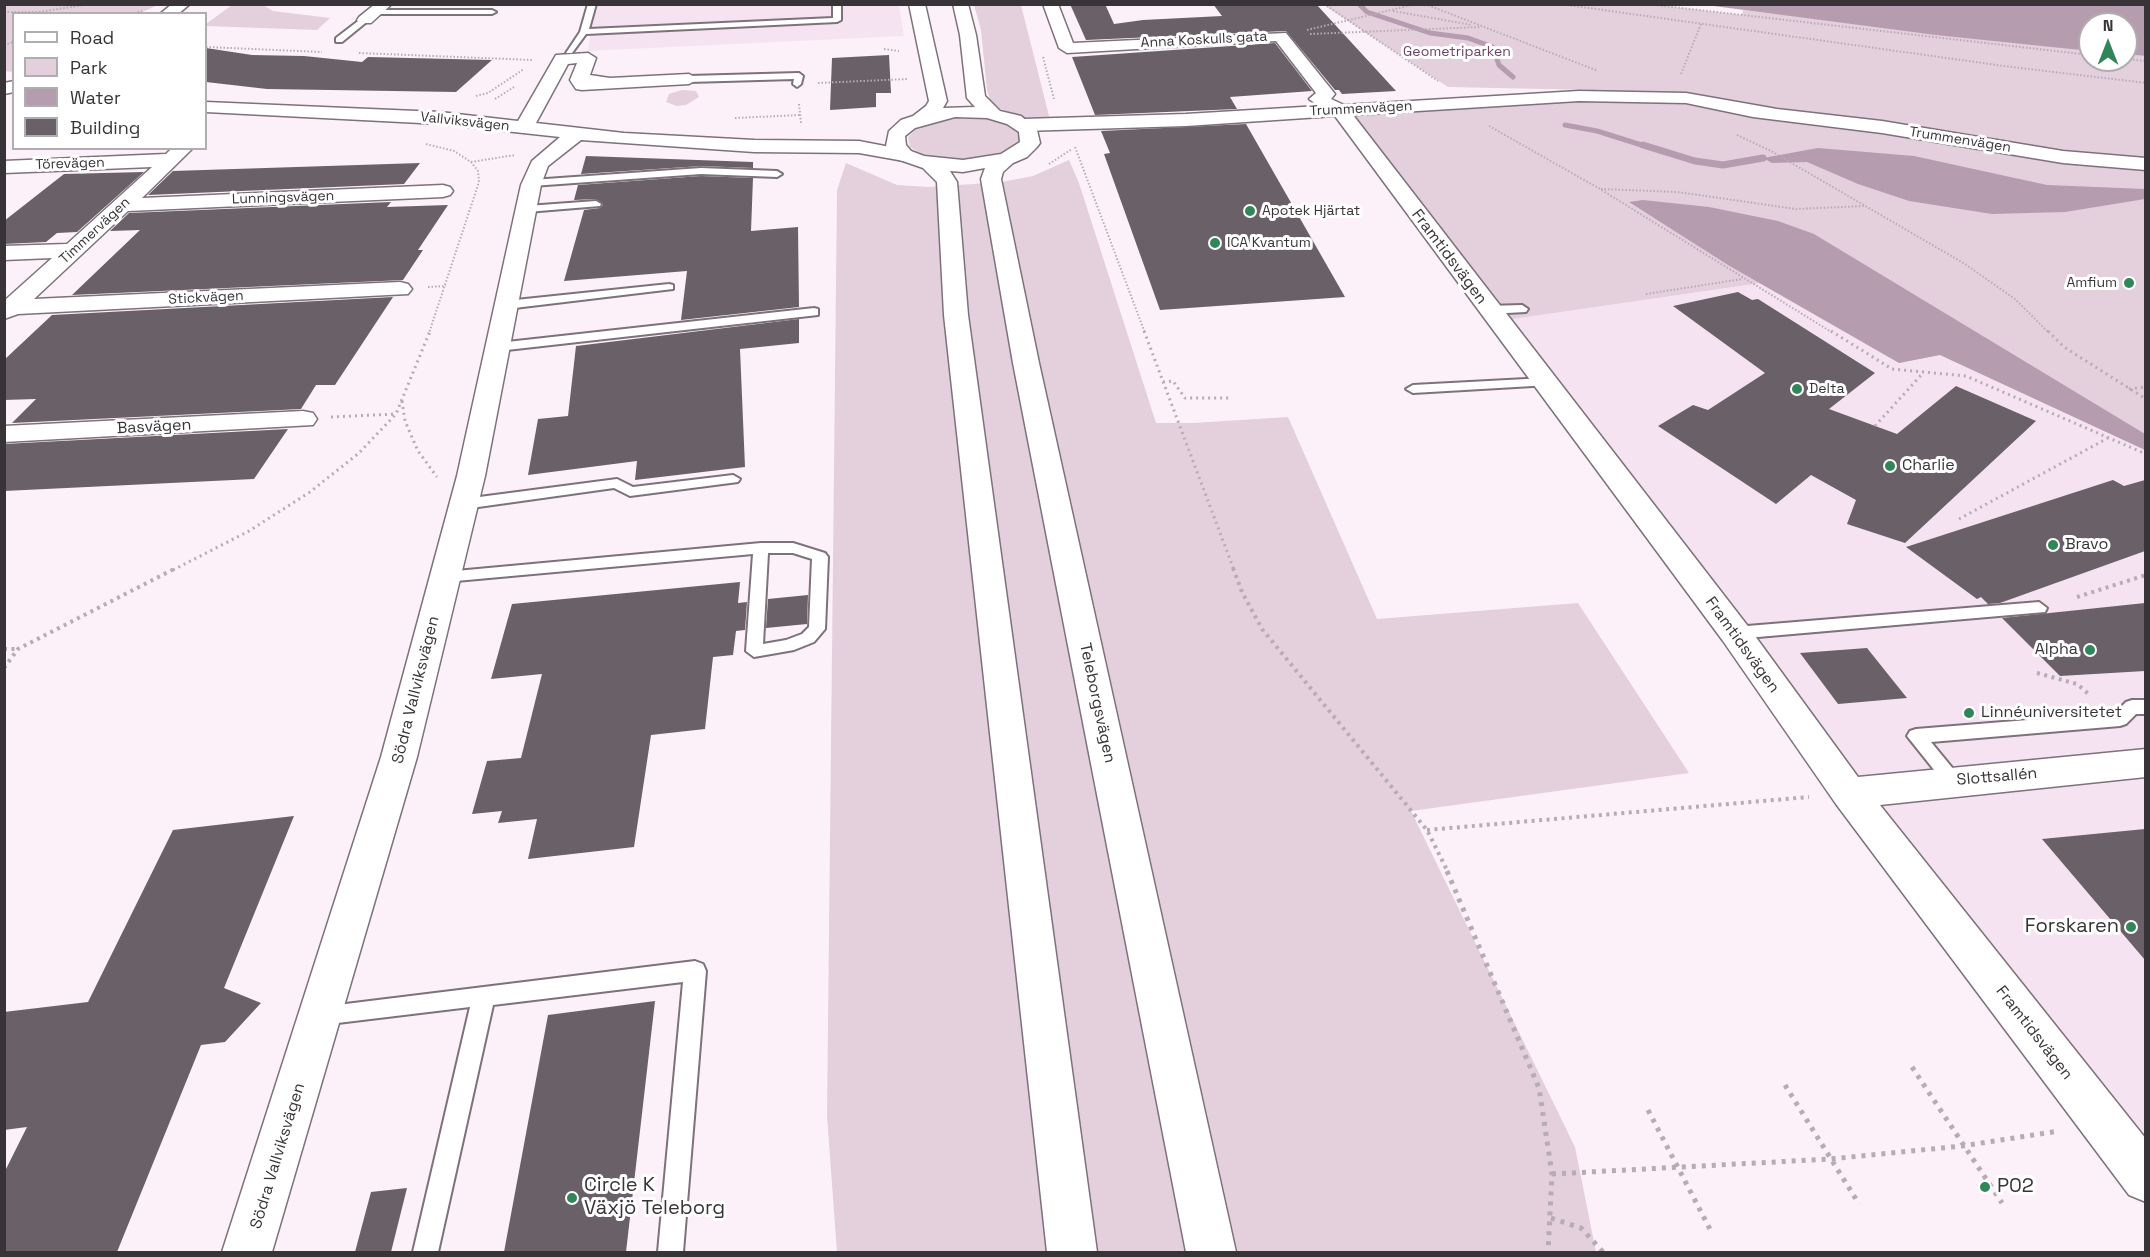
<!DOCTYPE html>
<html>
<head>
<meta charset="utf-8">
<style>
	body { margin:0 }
	#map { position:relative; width:2150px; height:1257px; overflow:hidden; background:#fdf1f9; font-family:"Space Grotesk",sans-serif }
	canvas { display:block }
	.frame { position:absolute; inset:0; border:6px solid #383337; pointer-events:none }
	.legend { position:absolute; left:12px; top:12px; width:195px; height:138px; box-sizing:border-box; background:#fff; border:2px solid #afadaf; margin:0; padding:8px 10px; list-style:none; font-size:18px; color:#383337 }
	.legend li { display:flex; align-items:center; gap:12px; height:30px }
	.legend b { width:30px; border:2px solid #afadaf }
	.north { position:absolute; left:2078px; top:12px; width:60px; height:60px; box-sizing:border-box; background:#fff; border:2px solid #afadaf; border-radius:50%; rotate:0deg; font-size:16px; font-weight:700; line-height:24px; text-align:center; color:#383337 }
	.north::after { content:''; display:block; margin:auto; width:21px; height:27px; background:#318558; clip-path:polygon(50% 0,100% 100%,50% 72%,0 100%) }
</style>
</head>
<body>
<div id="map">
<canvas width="2150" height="1257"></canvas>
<div class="frame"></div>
<ul class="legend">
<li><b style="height:8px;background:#fff"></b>Road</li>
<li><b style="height:16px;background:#e4cfdd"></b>Park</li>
<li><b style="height:16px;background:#b69caf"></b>Water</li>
<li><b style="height:16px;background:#6a6067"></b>Building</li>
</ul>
<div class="north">N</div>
</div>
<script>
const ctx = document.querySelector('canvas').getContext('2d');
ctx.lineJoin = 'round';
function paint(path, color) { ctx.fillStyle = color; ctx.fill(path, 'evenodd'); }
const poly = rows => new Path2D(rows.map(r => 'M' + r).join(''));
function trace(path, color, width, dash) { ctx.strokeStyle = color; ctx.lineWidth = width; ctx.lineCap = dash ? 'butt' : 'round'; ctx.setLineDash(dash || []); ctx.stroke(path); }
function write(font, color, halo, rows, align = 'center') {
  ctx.font = font + ' "Space Grotesk",sans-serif'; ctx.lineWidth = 6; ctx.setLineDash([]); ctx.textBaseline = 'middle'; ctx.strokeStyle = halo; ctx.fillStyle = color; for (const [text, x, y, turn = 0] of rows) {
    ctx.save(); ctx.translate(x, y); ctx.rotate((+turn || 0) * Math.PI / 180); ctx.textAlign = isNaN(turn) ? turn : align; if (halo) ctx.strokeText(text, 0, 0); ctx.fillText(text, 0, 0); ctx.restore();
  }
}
const built = poly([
	[595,4,899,5,904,36,588,51],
	[1761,283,1899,363,1940,355,2145,450,2145,1180,1499,321]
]);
const green = poly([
	[5,4,158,4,158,5,140,13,14,14,13,72,5,71],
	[1647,4,1742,15,1743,10,2090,51,2090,60,2126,60,2126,54,2145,56,2145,450,1940,355,1899,363,1761,283,1499,321,1353,116,1534,104,1592,90,1448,87,1324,5],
	[232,5,263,5,273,11,330,18,317,30,206,26,206,24],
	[974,5,1021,5,1050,120,1020,117,999,108,990,100,987,90,981,30],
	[682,90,696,91,699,97,686,105,677,106,666,102,669,94],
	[965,116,1001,121,1017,129,1020,140,1017,145,1002,155,963,162,925,156,910,147,908,137,919,126],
	[1069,160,1079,183,1156,423,1193,423,1288,417,1377,619,1578,603,1689,773,1411,811,1575,1147,1596,1252,837,1252,827,1116,837,190,846,163,897,185,929,187,1002,182,1033,176]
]);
const water = poly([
	[1706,5,2145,5,2145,56,2126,54,2126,24,2090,24,2090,51,1936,35],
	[1818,148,1914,156,2047,185,2145,189,2145,199,2065,212,1992,214,1909,201,1858,184,1807,162,1772,163,1763,158],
	[1643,200,1709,207,1778,221,1814,234,2145,434,2145,450,1940,355,1899,363,1728,265,1629,202]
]);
const streamFar1 = poly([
	[1359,4,1367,12,1430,33,1468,38,1493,47,1499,65,1513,77],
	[1565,125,1597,131,1648,147]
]);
const stream = poly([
	[1643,145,1695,161,1723,165,1763,158]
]);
const building = poly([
	[1070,4,1105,4,1114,24,1143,20,1222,16,1213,4,1316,4,1396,91,1342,94,1339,90,1335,90,1286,31,1086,40],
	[1275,43,1312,91,1230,97,1237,109,1095,115,1072,57],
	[206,48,252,55,304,56,362,62,368,57,492,60,456,92,267,89,206,82],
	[889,55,891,93,876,93,876,107,830,110,832,58],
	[1246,124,1345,297,1160,310,1104,154,1110,153,1101,131],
	[586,156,753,162,753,168,701,166,581,174],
	[420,163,404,184,148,195,173,171],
	[144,172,77,232,57,233,46,242,4,244,4,221,64,174],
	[701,176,753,178,751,231,798,227,799,307,681,320,687,271,564,281,584,210,600,208,603,205,596,199,574,200,578,185],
	[391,202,387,207,448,205,418,250,423,250,403,280,72,295,140,230,110,231,129,213],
	[1738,292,1752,300,1758,299,1875,373,1829,409,1897,434,1956,386,2036,421,1905,543,1847,524,1856,500,1811,475,1776,504,1658,426,1693,405,1708,410,1765,373,1673,306],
	[393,297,335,385,316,385,301,409,12,423,36,399,4,400,4,360,52,315],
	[799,319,799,343,740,349,745,467,635,480,637,461,528,475,538,419,568,416,576,346],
	[288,429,254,479,4,491,4,444],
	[2113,480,2124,486,2145,480,2145,551,2000,603,1988,604,1981,597,1977,599,1906,547],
	[740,582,738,603,747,602,745,630,736,631,733,655,713,657,705,729,651,735,634,847,528,859,537,819,498,823,502,811,472,814,487,761,521,758,542,674,491,679,512,604],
	[808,595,807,624,766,628,768,599],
	[2145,603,2145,671,2060,676,2002,618],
	[1867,648,1907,698,1838,704,1800,653],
	[294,816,224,988,261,1003,225,1042,201,1045,117,1252,4,1252,4,1173,27,1127,4,1130,4,1012,88,1002,173,830],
	[2145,829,2145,960,2042,839],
	[655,1001,626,1252,504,1252,548,1015],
	[407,1188,391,1252,355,1252,371,1192]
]);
const pathFar3 = poly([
	[1324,4,1438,81],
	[1425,4,1598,71],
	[1560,4,2004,66,2146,83],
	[1647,4,2090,55],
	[1393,11,1472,25],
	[4,12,39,12,91,4],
	[131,14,142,11],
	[1307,30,1416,4],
	[1310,34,1480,27],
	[4,45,14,42],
	[206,47,322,52],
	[884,49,899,51],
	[359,53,532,60],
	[1043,57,1054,99],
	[2126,59,2146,61],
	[1681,74,1701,24],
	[818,83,907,79],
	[476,96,488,93,524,69],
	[495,99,514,87],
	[799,104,801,123],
	[735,118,800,115],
	[1489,126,1600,189,1833,333],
	[1737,135,1771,151,1965,264,2015,299,2049,333],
	[426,144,454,151,471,162,478,171,479,182,429,333],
	[1075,147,1145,333],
	[471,162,515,155],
	[1049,164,1072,149],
	[1601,189,1677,192,1796,209,1865,206],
	[428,287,446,286],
	[1646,294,1742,279]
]);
const pathFar2 = poly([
	[1144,331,1234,570],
	[1831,331,1892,369,1966,376,2146,454],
	[2048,331,2064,347,2146,399],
	[1163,382,1173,381,1185,398,1231,398],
	[2129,389,2146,387],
	[402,401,405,421,418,451,437,477],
	[331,417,395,414],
	[1875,426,1923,373],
	[1959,519,2108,438],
	[173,570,249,531,310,492,359,453,396,414,430,331]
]);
const pathFar1 = poly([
	[1233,568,1242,592,1262,629,1427,830,1448,872],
	[2077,597,2146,575],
	[4,649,18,649],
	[4,668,18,649,176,568],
	[2037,673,2077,684,2091,696],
	[1427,830,1809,797]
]);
const path = poly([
	[1447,871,1539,1088,1552,1174,1548,1252],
	[1912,1067,2002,1203],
	[1785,1085,1859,1204],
	[1648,1110,1712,1233],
	[1552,1174,1830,1159,1962,1146,2059,1131],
	[1551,1218,1581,1228,1603,1252]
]);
const lane = poly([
	[588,4,596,4,589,29,833,18,833,4,841,4,841,20,837,22,586,34,572,53,566,53,580,32,588,4],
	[375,10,492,10,496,12,492,14,372,14,375,10],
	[362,18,369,20,342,42,336,42,336,38,362,18],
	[799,73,803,76,801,84,797,87,793,84,794,79,689,82,685,79,689,76,799,73],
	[701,168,777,171,782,174,777,177,701,174,532,186,527,183,532,180,701,168],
	[596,201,601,204,600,206,527,212,522,209,527,206,596,201],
	[669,284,673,285,673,289,506,309,500,305,506,301,669,284],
	[1522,305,1528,309,1526,312,1488,314,1482,310,1488,306,1522,305],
	[814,308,818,309,818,315,498,351,492,347,498,343,814,308],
	[1545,378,1551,382,1550,385,1413,393,1406,389,1413,385,1545,378],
	[733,475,740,479,738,482,630,496,614,488,464,509,457,504,464,499,617,479,633,487,733,475],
	[761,543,793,543,825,553,828,557,825,629,814,642,794,650,754,657,746,651,753,554,445,582,437,577,445,572,761,543],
	[768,553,793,553,812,559,809,627,802,634,786,640,763,644,768,553],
	[2039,602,2047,608,2045,612,1735,639,1727,633,1735,627,2039,602],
	[2132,700,2146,700,2146,714,2136,714,2126,724,2120,726,1931,742,1963,781,1961,786,1954,788,1947,786,1907,736,1910,731,1916,729,2115,713,2126,702,2132,700],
	[695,961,703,964,706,971,683,1252,658,1252,683,982,493,1005,438,1252,413,1252,470,1007,321,1025,313,1022,310,1015,313,1008,695,961]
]);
const street = poly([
	[172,4,190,4,178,14,160,14,172,4],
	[375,4,392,4,371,23,359,23,357,20,359,17,375,4],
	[1043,4,1058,4,1073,43,1286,33,1335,94,1331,99,1344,105,1579,91,1686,93,1777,109,1882,121,2063,151,2146,158,2146,170,2063,163,1882,133,1753,117,1686,103,1579,101,1353,115,1747,625,1858,777,2146,749,2146,777,1880,805,2146,1139,2146,1202,2129,1195,1836,804,1723,641,1335,116,1186,126,1023,131,1014,125,1023,119,1186,114,1319,106,1309,99,1316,93,1276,41,1067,53,1059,48,1043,4],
	[588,53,596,58,590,75,610,78,689,74,698,79,689,84,582,90,576,89,570,80,577,63,568,64,536,123,624,133,754,140,859,141,911,151,914,155,904,161,859,153,754,152,581,140,548,166,541,185,485,476,417,757,272,1252,222,1252,381,757,457,476,521,185,532,161,560,137,440,124,206,112,206,102,440,112,518,121,556,55,588,53],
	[14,81,14,92,4,94,4,83,14,81],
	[172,148,193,148,142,198,443,185,450,187,453,191,450,195,443,197,128,211,34,299,400,282,408,284,412,289,408,294,18,314,4,319,4,301,52,258,4,260,4,246,67,244,152,167,4,173,4,161,166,154,172,148],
	[303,411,313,413,317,419,313,425,4,442,4,426,303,411]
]);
const secondary = poly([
	[909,4,925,4,947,101,943,108,975,107,967,98,960,35,953,4,968,4,976,35,985,96,1000,111,1021,116,1037,130,1040,143,1037,147,1027,157,1013,163,1003,172,1001,179,1039,363,1236,1252,1186,1252,1013,363,981,179,985,168,963,172,950,171,957,182,968,315,1097,1252,1047,1252,944,315,937,182,923,168,897,159,886,146,889,131,901,120,913,116,926,106,929,101,909,4],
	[955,117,987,118,1007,124,1019,132,1020,142,1001,154,963,160,924,156,911,151,906,145,905,136,915,128,955,117]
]);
const markers = [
	[1250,211,6,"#318558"],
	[1215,243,6,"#318558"],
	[2129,283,6,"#318558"],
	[1797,389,6,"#318558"],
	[1890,466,6,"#318558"],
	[2053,545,6,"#318558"],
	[2090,650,6,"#318558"],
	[1969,713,6,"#318558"],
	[2131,927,6,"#318558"],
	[1985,1187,6,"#318558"],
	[572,1198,6,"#318558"]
];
const farStreetnames = [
	["Anna Koskulls gata",1204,40,-3],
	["Trummenvägen",1361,109,-3],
	["Vallviksvägen",465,122,6],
	["Trummenvägen",1960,140,9],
	["Törevägen",70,164,-2],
	["Lunningsvägen",283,198,-2],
	["Timmervägen",95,231,-43],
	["Stickvägen",206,298,-3]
];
const farParknames = [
	["Geometriparken",1457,52]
];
const farPoinames = [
	["Apotek Hjärtat",1262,211],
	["ICA Kvantum",1227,243],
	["Amfium",2117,283,"right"],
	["Delta",1809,389]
];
const streetNames = [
	["Framtidsvägen",1449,257,53],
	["Basvägen",154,427,-3],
	["Framtidsvägen",1742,645,54],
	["Södra Vallviksvägen",416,690,-76],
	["Teleborgsvägen",1097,703,78],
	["Slottsallén",1997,777,-5],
	["Framtidsvägen",2034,1033,52],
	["Södra Vallviksvägen",278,1156,-73]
];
const poiNames = [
	["Charlie",1902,466],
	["Bravo",2065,545],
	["Alpha",2078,650,"right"],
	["Linnéuniversitetet",1981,713]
];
const nearPoinames = [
	["Forskaren",2119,927,"right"],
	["Circle K",584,1186],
	["Växjö Teleborg",584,1209],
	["P02",1997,1187]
];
paint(built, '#f6e3f1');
paint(green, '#e4cfdd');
paint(water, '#b69caf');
trace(streamFar1, '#b69caf', 5);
trace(stream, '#b69caf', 7);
paint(building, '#6a6067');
trace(lane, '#7d727a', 4);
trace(street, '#7d727a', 3);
trace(secondary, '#7d727a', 3);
trace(pathFar3, '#b6acb3', 2, [1.5, 2]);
trace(pathFar2, '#b6acb3', 3, [2, 4]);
trace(pathFar1, '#b6acb3', 4, [3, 4.5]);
trace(path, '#b6acb3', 5, [4, 6]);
paint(lane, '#fff');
paint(street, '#fff');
paint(secondary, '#fff');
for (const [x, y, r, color] of markers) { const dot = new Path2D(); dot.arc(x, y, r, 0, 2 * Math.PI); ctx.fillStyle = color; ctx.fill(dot); trace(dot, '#fff', 2); }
write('14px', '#383337', '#fff', farStreetnames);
write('14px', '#6c4462', '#fff', farParknames);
write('14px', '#383337', '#fff', farPoinames, 'left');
write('16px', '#383337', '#fff', streetNames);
write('16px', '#383337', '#fff', poiNames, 'left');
write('20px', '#383337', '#fff', nearPoinames, 'left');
</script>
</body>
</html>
